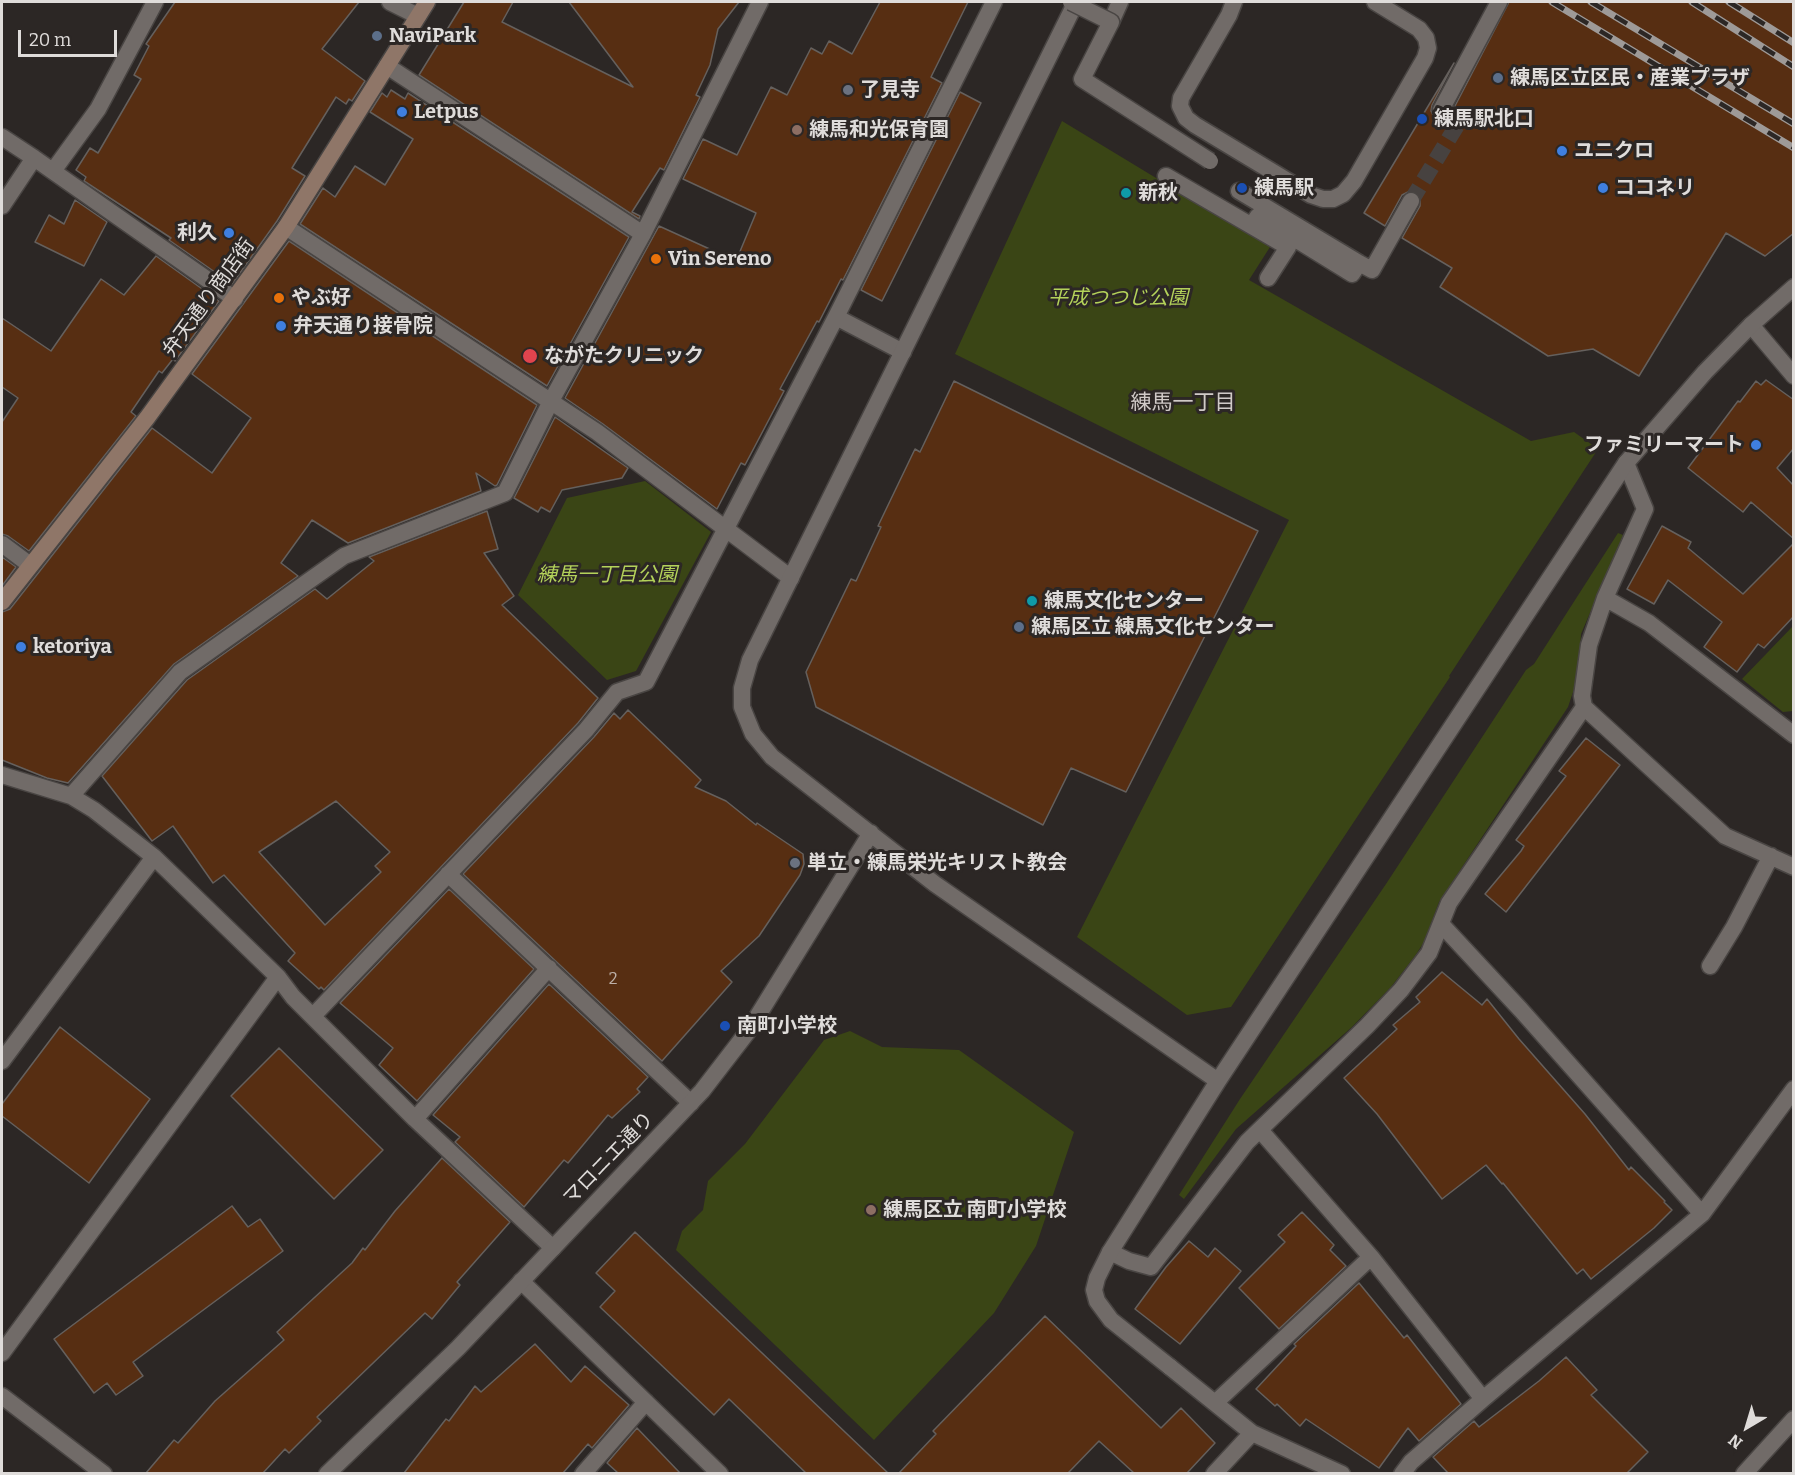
<!DOCTYPE html>
<html>
<head>
<meta charset="utf-8">
<style>
	body { margin:0 }
	#map { position:relative; width:1795px; height:1475px; overflow:hidden; background:#2c2725; font-family:Bitter,serif }
	canvas { display:block }
	.frame { position:absolute; inset:0; border:3px solid #dfdcda; pointer-events:none }
	.north { position:absolute; left:1717px; top:1397px; width:60px; height:60px; -webkit-text-stroke:4px #2c2725; paint-order:stroke; rotate:218deg; font-size:16px; font-weight:700; line-height:24px; text-align:center; color:#dfdcda }
	.north::after { content:''; display:block; margin:auto; width:21px; height:27px; background:#dfdcda; clip-path:polygon(50% 0,100% 100%,50% 72%,0 100%) }
	.scale { position:absolute; left:18px; top:30px; width:99px; height:27px; box-sizing:border-box; border:3px solid #dfdcda; border-top:0; padding-left:8px; font-size:18px; line-height:21px; white-space:nowrap; color:#dfdcda; -webkit-text-stroke:4px #2c2725; paint-order:stroke }
</style>
</head>
<body>
<div id="map">
<canvas width="1795" height="1475"></canvas>
<div class="frame"></div>
<div class="north">N</div>
<div class="scale">20 m</div>
</div>
<script>
const ctx = document.querySelector('canvas').getContext('2d');
ctx.lineJoin = 'round';
function paint(path, color) { ctx.fillStyle = color; ctx.fill(path, 'evenodd'); }
const poly = rows => new Path2D(rows.map(r => 'M' + r).join(''));
function trace(path, color, width, dash) { ctx.strokeStyle = color; ctx.lineWidth = width; ctx.lineCap = dash ? 'butt' : 'round'; ctx.setLineDash(dash || []); ctx.stroke(path); }
function write(font, color, halo, rows, align = 'center') {
  ctx.font = font + ' Bitter,"Noto Sans JP",serif'; ctx.lineWidth = 6; ctx.setLineDash([]); ctx.textBaseline = 'middle'; ctx.strokeStyle = halo; ctx.fillStyle = color; for (const [text, x, y, turn = 0] of rows) {
    ctx.save(); ctx.translate(x, y); ctx.rotate((+turn || 0) * Math.PI / 180); ctx.textAlign = isNaN(turn) ? turn : align; if (halo) ctx.strokeText(text, 0, 0); ctx.fillText(text, 0, 0); ctx.restore();
  }
}
const green = poly([
	[1062,121,1270,247,1249,280,1531,441,1574,432,1598,449,1449,676,1450,677,1231,1007,1187,1015,1077,937,1289,520,955,354],
	[645,481,711,532,636,671,607,680,518,595,567,498],
	[1618,533,1623,535,1581,634,1578,677,1568,707,1439,902,1424,942,1415,956,1391,987,1352,1027,1236,1129,1184,1199,1179,1195,1240,1099,1386,884,1526,670,1534,664],
	[1793,626,1793,711,1783,712,1742,679],
	[850,1031,882,1047,959,1050,1074,1132,1036,1246,994,1313,874,1440,676,1250,682,1231,703,1210,708,1181,745,1144,824,1040]
]);
const building = poly([
	[175,2,359,2,322,49,365,81,352,101,349,99,346,104,336,97,292,168,305,176,277,221,232,284,169,240,171,238,84,181,86,177,76,170,90,148,98,153,141,79,134,75,149,46,146,44,175,2],
	[464,2,513,2,502,22,633,87,569,2,739,2,718,29,710,65,696,95,700,97,664,170,660,168,632,212,640,216,639,219,419,75,464,2],
	[880,2,968,2,931,77,942,83,843,280,841,279,819,322,817,321,780,389,784,391,745,465,741,463,717,509,603,424,565,398,659,226,736,261,756,213,683,179,703,139,737,155,771,87,787,95,811,48,822,54,829,41,852,54,880,2],
	[1509,2,1794,2,1794,233,1765,256,1726,233,1639,376,1593,349,1548,356,1440,287,1452,268,1402,238,1420,206,1420,196,1417,192,1410,191,1402,195,1385,226,1364,213,1454,63,1432,105,1431,111,1435,119,1450,127,1456,128,1464,124,1464,113,1455,106,1509,2],
	[391,90,405,99,408,93,629,237,547,386,300,224,323,188,335,197,355,166,385,185,413,139,370,112,382,93,387,97,391,90],
	[960,92,981,103,882,301,861,290,960,92],
	[75,200,107,222,84,266,35,242,49,215,64,224,75,200],
	[289,241,537,405,497,485,495,486,476,473,481,491,348,543,312,520,281,563,298,576,174,664,68,783,47,778,2,760,2,612,10,609,152,428,212,473,251,418,192,374,289,241],
	[156,256,219,301,175,361,173,359,162,373,159,371,131,412,136,416,29,551,8,536,2,534,2,422,18,398,2,387,2,318,51,351,101,279,124,295,156,256],
	[1766,380,1794,400,1794,448,1777,468,1794,486,1794,539,1751,502,1743,512,1688,468,1738,401,1740,402,1756,381,1761,385,1766,380],
	[954,381,1258,531,1126,792,1071,768,1043,825,816,707,806,672,851,579,856,581,881,527,878,526,915,449,920,452,954,381],
	[555,417,628,468,622,478,562,490,550,512,541,507,538,512,514,498,555,417],
	[487,511,498,549,484,553,514,596,502,605,598,698,578,723,324,990,321,987,319,989,288,961,295,953,224,875,213,883,173,826,152,841,102,776,187,680,315,589,327,599,374,561,369,557,487,511],
	[336,801,390,852,375,866,381,872,325,925,259,852,336,801],
	[1662,526,1691,542,1688,548,1743,594,1794,543,1794,616,1764,648,1758,644,1737,672,1704,647,1722,622,1668,580,1654,604,1627,589,1662,526],
	[2,557,16,567,2,586,2,557],
	[628,710,701,780,695,787,726,801,756,825,757,823,803,854,804,864,800,875,759,936,721,971,732,982,662,1061,463,874,594,737,614,713,620,719,628,710],
	[1586,738,1620,765,1506,912,1485,894,1521,851,1524,846,1516,840,1566,776,1559,771,1586,738],
	[449,889,534,969,417,1101,379,1065,393,1048,340,1003,449,889],
	[1442,972,1482,1005,1487,999,1519,1039,1585,1114,1629,1170,1631,1167,1665,1201,1664,1202,1672,1210,1654,1228,1591,1279,1583,1269,1577,1274,1503,1183,1502,1184,1486,1165,1442,1199,1377,1114,1344,1078,1397,1029,1393,1025,1420,1002,1416,997,1442,972],
	[549,984,648,1077,637,1089,640,1092,612,1118,608,1115,568,1163,564,1160,524,1207,455,1142,460,1137,433,1115,549,984],
	[60,1027,150,1099,89,1183,2,1116,2,1104,60,1027],
	[279,1048,383,1150,334,1199,231,1096,279,1048],
	[442,1158,510,1222,457,1282,460,1285,432,1319,425,1313,317,1417,321,1421,289,1453,285,1449,263,1473,146,1473,174,1440,178,1443,215,1401,284,1340,277,1332,352,1263,363,1248,365,1250,395,1211,442,1158],
	[232,1206,248,1227,260,1219,283,1251,133,1362,143,1376,116,1395,107,1383,94,1393,54,1339,232,1206],
	[1302,1212,1334,1245,1330,1250,1346,1266,1279,1329,1239,1288,1285,1242,1278,1235,1302,1212],
	[635,1232,888,1473,806,1473,729,1399,714,1415,600,1307,615,1291,596,1273,635,1232],
	[1189,1241,1208,1257,1215,1248,1241,1271,1180,1344,1135,1309,1166,1267,1189,1241],
	[1359,1283,1404,1338,1407,1335,1461,1404,1419,1441,1408,1428,1379,1468,1306,1419,1300,1426,1277,1404,1275,1406,1256,1389,1296,1346,1294,1344,1359,1283],
	[1045,1316,1161,1428,1181,1408,1215,1443,1187,1473,1134,1473,1099,1441,1068,1473,899,1473,936,1434,933,1431,1045,1316],
	[535,1344,571,1382,585,1366,629,1405,592,1448,588,1444,563,1473,404,1473,446,1419,449,1421,475,1386,481,1392,535,1344],
	[1566,1357,1597,1390,1591,1395,1648,1452,1627,1473,1448,1473,1433,1457,1474,1421,1479,1427,1539,1381,1566,1357],
	[637,1428,680,1473,618,1473,607,1463,637,1428]
]);
const pedestrianTunnel = poly([
	[1411,201,1459,122,1455,118]
]);
const pedestrian = poly([
	[1111,22,1120,2],
	[1455,118,1441,110,1499,2],
	[1166,176,1288,247,1268,278],
	[1239,191,1359,263,1352,274,1258,216,1252,225],
	[1359,263,1372,270,1411,201]
]);
const minor = poly([
	[390,2,418,16],
	[387,66,643,234],
	[2,137,34,158,235,299],
	[53,171,98,109,155,2],
	[2,206,34,158],
	[286,227,597,432,791,578],
	[836,317,903,352],
	[1751,325,1794,376],
	[2,544,30,565],
	[1605,598,1649,623,1794,735],
	[1584,707,1725,836,1794,867],
	[2,775,71,796,94,810,154,857,278,977,293,997,415,1119,553,1248],
	[71,796,180,672,344,556,505,493,551,401,643,234,760,2],
	[448,874,691,1103],
	[1441,924,1521,1010,1702,1214],
	[1710,966,1734,927,1771,856],
	[313,1016,586,730,617,692,646,682,836,317,994,2],
	[2,1061,154,857],
	[415,1119,549,968],
	[1260,1130,1371,1257,1483,1399],
	[1110,1252,1129,1261,1151,1267,1247,1142,1367,1026,1401,990,1429,953,1449,903,1584,707,1582,696,1589,645,1605,598,1645,509,1626,463],
	[521,1281,720,1474],
	[2,1353,278,977],
	[1170,1367,1252,1433,1342,1474],
	[2,1396,104,1474],
	[1215,1403,1371,1257],
	[583,1474,646,1402],
	[1214,1474,1252,1433],
	[1402,1474,1411,1462,1483,1399,1702,1214,1794,1089],
	[1744,1474,1794,1419]
]);
const tertiary = poly([
	[1076,2,750,660,742,688,742,707,753,734,772,757,935,884,1218,1081],
	[1234,2,1229,15,1181,98,1180,106,1186,118,1195,125,1311,195,1323,199,1333,199,1343,194,1354,181,1425,58,1428,48,1426,38,1419,29,1375,2],
	[1170,1367,1111,1320,1097,1301,1094,1290,1097,1278,1110,1252,1218,1081,1626,463,1705,372,1751,325,1794,287],
	[327,1474,458,1348,702,1091,749,1030,871,833]
]);
const secondary = poly([
	[2,602,147,418,286,227,427,2]
]);
const rail = poly([
	[1552,2,1794,148],
	[1591,2,1794,124],
	[1692,2,1794,67],
	[1729,2,1794,43]
]);
const pedestrianBridge = poly([
	[1071,2,1111,22,1082,79,1210,161]
]);
const markers = [
	[377,36,6,"#5c6f8a"],
	[1498,78,6,"#5c6f8a"],
	[848,90,6,"#6b7280"],
	[402,112,6,"#3f7fe0"],
	[1422,119,6,"#1a4fb4"],
	[797,130,6,"#8d6e63"],
	[1562,151,6,"#3f7fe0"],
	[1242,188,6,"#1a4fb4"],
	[1603,188,6,"#3f7fe0"],
	[1126,193,6,"#0f9aa8"],
	[229,233,6,"#3f7fe0"],
	[656,259,6,"#e8710a"],
	[279,298,6,"#e8710a"],
	[281,326,6,"#3f7fe0"],
	[530,356,8,"#e0444e"],
	[1756,445,6,"#3f7fe0"],
	[1032,601,6,"#0f9aa8"],
	[1019,627,6,"#5c6f8a"],
	[21,647,6,"#3f7fe0"],
	[795,863,6,"#6b7280"],
	[725,1026,6,"#1a4fb4"],
	[871,1210,6,"#8d6e63"]
];
const numberNames = [
	["2",613,980]
];
const poiNames = [
	["NaviPark",389,36],
	["練馬区立区民・産業プラザ",1510,78],
	["了見寺",860,90],
	["Letpus",414,112],
	["練馬駅北口",1434,119],
	["練馬和光保育園",809,130],
	["ユニクロ",1574,151],
	["練馬駅",1254,188],
	["ココネリ",1615,188],
	["新秋",1138,193],
	["利久",217,233,"right"],
	["Vin Sereno",668,259],
	["やぶ好",291,298],
	["弁天通り接骨院",293,326],
	["ながたクリニック",544,356],
	["ファミリーマート",1744,445,"right"],
	["練馬文化センター",1044,601],
	["練馬区立 練馬文化センター",1031,627],
	["ketoriya",33,647],
	["単立・練馬栄光キリスト教会",807,863],
	["南町小学校",737,1026],
	["練馬区立 南町小学校",883,1210]
];
const streetNames = [
	["弁天通り商店街",209,298,-54],
	["マロニエ通り",609,1159,-46]
];
const parkNames = [
	["平成つつじ公園",1118,298],
	["練馬一丁目公園",607,575]
];
const neighbourhoodNames = [
	["練馬一丁目",1183,403]
];
paint(green, '#3a4515');
paint(building, '#572e12');
trace(building, '#65605d', 1.5);
trace(pedestrianTunnel, '#474240', 16, [16, 8]);
trace(pedestrian, '#494543', 19);
trace(minor, '#494543', 19);
trace(tertiary, '#494543', 19);
trace(secondary, '#494543', 19);
trace(pedestrian, '#716b68', 16);
trace(minor, '#716b68', 16);
trace(tertiary, '#716b68', 16);
trace(secondary, '#8f7668', 16);
trace(rail, '#9e9a98', 7);
trace(rail, '#2c2725', 4.5, [14]);
trace(pedestrianBridge, '#494543', 19, []);
trace(pedestrianBridge, '#716b68', 16);
for (const [x, y, r, color] of markers) { const dot = new Path2D(); dot.arc(x, y, r, 0, 2 * Math.PI); ctx.fillStyle = color; ctx.fill(dot); trace(dot, '#2c2725', 2); }
write('16px', '#bdb0a8', null, numberNames);
write('bold 20px', '#dfdcda', '#2c2725', poiNames, 'left');
write('20px', '#dfdcda', '#2c2725', streetNames);
write('italic 20px', '#b4d25a', '#2c2725', parkNames);
write('21px', '#d0cac7', '#2c2725', neighbourhoodNames);
</script>
</body>
</html>
